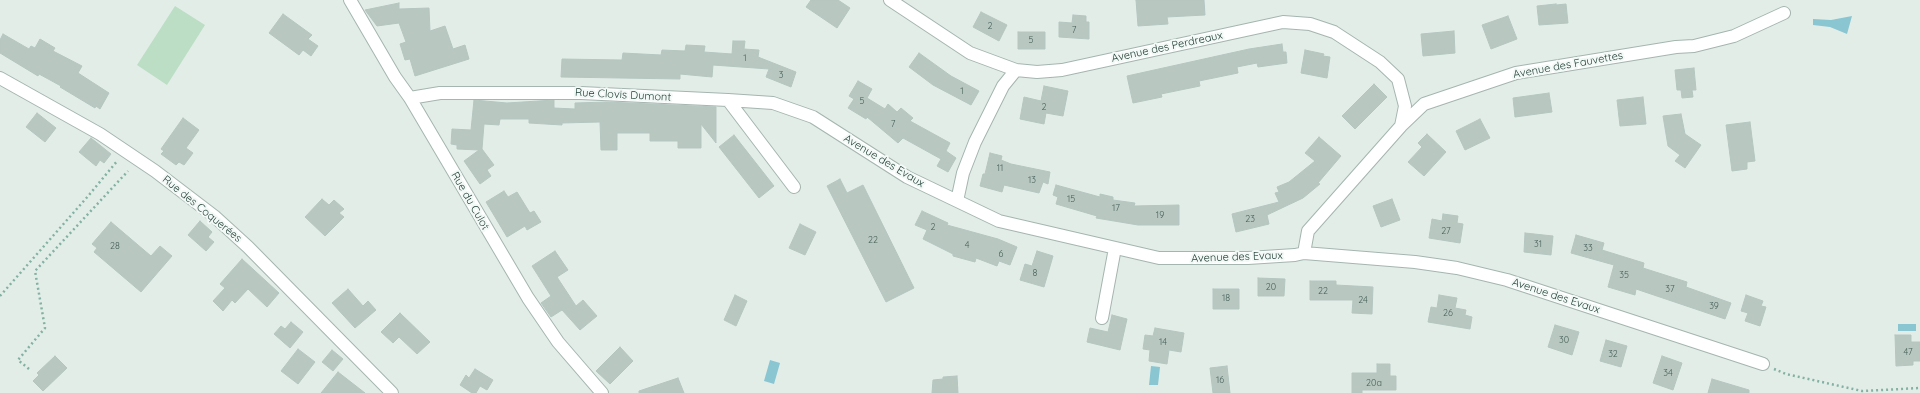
<!DOCTYPE html>
<html>
<head>
<meta charset="utf-8">
<style>
	body { margin:0 }
	canvas { display:block; background:#e2ede8 }
</style>
</head>
<body>
<canvas width="1920" height="393"></canvas>
<script>
const ctx = document.querySelector('canvas').getContext('2d');
ctx.lineJoin = 'round';
function paint(path, color) { ctx.fillStyle = color; ctx.fill(path, 'evenodd'); }
const poly = rows => new Path2D(rows.map(r => 'M' + r).join(''));
function trace(path, color, width, dash) { ctx.strokeStyle = color; ctx.lineWidth = width; ctx.lineCap = dash ? 'butt' : 'round'; ctx.setLineDash(dash || []); ctx.stroke(path); }
function write(font, color, halo, rows, align = 'center') {
  ctx.font = font + ' Quicksand,sans-serif'; ctx.lineWidth = 4; ctx.setLineDash([]); ctx.textBaseline = 'middle'; ctx.strokeStyle = halo; ctx.fillStyle = color; for (const [text, x, y, turn = 0] of rows) {
    ctx.save(); ctx.translate(x, y); ctx.rotate((+turn || 0) * Math.PI / 180); ctx.textAlign = isNaN(turn) ? turn : align; if (halo) ctx.strokeText(text, 0, 0); ctx.fillText(text, 0, 0); ctx.restore();
  }
}
const green = poly([
	[175,6,205,25,167,85,137,65]
]);
const water = poly([
	[1852,16,1847,34,1830,27,1813,25,1813,19,1831,20],
	[1898,324,1916,324,1916,331,1898,331],
	[770,360,780,363,774,384,764,381],
	[1151,366,1160,367,1158,385,1149,385]
]);
const building = poly([
	[811,0,838,0,850,8,837,28,806,7,811,0],
	[1136,0,1204,0,1205,15,1167,17,1168,24,1138,26,1136,0],
	[399,3,399,9,429,8,430,31,445,26,453,49,465,45,469,59,415,76,410,59,405,60,400,44,406,42,399,23,377,26,365,10,399,3],
	[1556,4,1556,5,1566,4,1568,23,1539,25,1537,6,1556,4],
	[981,12,1007,25,999,41,973,27,981,12],
	[283,14,312,35,308,39,318,46,311,56,303,50,299,55,269,33,283,14],
	[1073,15,1086,16,1086,22,1089,22,1089,39,1059,37,1059,22,1072,23,1073,15],
	[1508,16,1517,39,1491,49,1482,25,1508,16],
	[1454,31,1455,53,1423,56,1421,34,1454,31],
	[1018,32,1045,32,1045,49,1018,49,1018,32],
	[3,34,29,49,31,46,35,48,40,39,55,48,53,51,82,66,78,73,109,93,100,109,96,106,95,108,60,87,61,86,39,74,38,76,0,53,0,40,3,34],
	[733,41,745,41,744,49,759,50,758,57,796,72,791,87,766,77,769,69,713,65,712,77,680,74,680,79,561,77,562,59,622,60,623,53,661,55,662,50,685,51,686,45,705,46,704,52,732,54,733,41],
	[1282,44,1283,52,1286,52,1287,63,1258,67,1257,63,1237,67,1238,73,1199,81,1200,86,1161,94,1162,97,1133,103,1127,76,1249,49,1282,44],
	[1305,50,1324,54,1323,56,1330,57,1327,78,1301,73,1305,50],
	[919,53,951,76,979,91,971,105,933,85,909,67,919,53],
	[1694,68,1696,90,1692,90,1693,97,1682,98,1681,90,1677,90,1675,70,1694,68],
	[858,81,872,89,867,98,885,109,888,104,897,112,901,108,913,118,910,121,950,143,946,151,956,158,948,172,937,166,941,159,903,138,898,143,867,117,866,119,848,108,854,99,849,96,858,81],
	[1374,84,1387,97,1355,129,1342,116,1374,84],
	[1044,86,1068,91,1063,116,1046,113,1044,124,1020,119,1024,97,1041,101,1044,86],
	[1549,93,1552,112,1515,117,1513,98,1549,93],
	[1643,97,1646,124,1620,126,1617,100,1643,97],
	[474,100,507,103,554,100,554,108,575,109,575,103,607,102,716,107,716,143,701,124,701,148,678,148,678,141,650,141,650,133,617,133,617,150,601,150,600,122,562,123,562,125,529,123,529,119,500,119,499,125,484,124,482,149,494,165,487,170,491,176,480,184,464,161,479,150,457,149,457,145,451,144,452,129,471,130,474,100],
	[37,113,56,128,45,142,26,127,37,113],
	[1681,114,1685,134,1701,145,1685,168,1675,161,1680,155,1668,146,1663,116,1681,114],
	[183,118,199,130,186,148,193,153,184,165,179,162,176,165,161,154,164,151,161,149,183,118],
	[1480,119,1490,138,1465,150,1456,131,1480,119],
	[1750,122,1755,161,1747,162,1747,169,1732,171,1726,125,1750,122],
	[1427,134,1446,152,1424,176,1408,162,1422,147,1418,143,1427,134],
	[734,135,774,186,759,198,719,147,734,135],
	[1319,137,1341,156,1318,183,1320,184,1303,198,1267,215,1269,224,1236,232,1232,214,1279,202,1275,193,1279,192,1277,187,1289,182,1315,161,1305,153,1319,137],
	[91,138,111,154,104,163,100,160,96,166,79,152,91,138],
	[990,153,1002,156,1001,160,1011,164,1050,172,1048,184,1043,182,1039,193,1004,185,1002,192,980,186,983,174,985,174,990,153],
	[840,179,847,193,863,185,914,288,886,302,827,186,840,179],
	[1056,185,1100,197,1100,194,1113,197,1113,200,1135,203,1134,206,1179,205,1179,225,1138,225,1096,218,1097,216,1056,204,1058,197,1053,195,1056,185],
	[504,191,508,197,517,192,530,213,534,211,541,222,527,230,525,226,507,237,486,202,504,191],
	[322,199,329,205,334,200,344,209,339,213,344,217,325,236,305,217,322,199],
	[1392,199,1400,220,1381,227,1373,206,1392,199],
	[922,211,948,223,947,225,998,239,1017,247,1010,265,999,261,997,266,976,258,975,262,953,256,953,254,923,239,927,230,915,225,922,211],
	[1443,214,1458,216,1457,223,1463,224,1460,243,1429,238,1432,219,1442,221,1443,214],
	[200,221,212,232,208,237,214,242,206,251,188,235,200,221],
	[111,222,151,256,160,246,172,256,141,292,94,252,97,248,92,244,111,222],
	[800,224,816,232,805,255,789,248,800,224],
	[1525,233,1553,236,1551,255,1524,252,1525,233],
	[1576,235,1604,243,1602,250,1644,263,1643,268,1687,282,1686,287,1731,303,1725,319,1636,289,1635,295,1608,287,1614,265,1571,253,1576,235],
	[555,251,568,270,557,277,576,306,583,300,597,316,580,330,562,310,551,317,541,303,551,296,532,266,555,251],
	[1037,251,1053,256,1044,287,1020,280,1025,264,1032,266,1037,251],
	[242,259,279,293,267,307,248,289,235,303,232,300,223,311,213,301,225,288,220,284,242,259],
	[1258,278,1285,279,1284,296,1258,296,1258,278],
	[1310,281,1336,281,1336,285,1373,287,1372,314,1352,313,1353,300,1310,300,1310,281],
	[348,289,363,306,368,301,376,310,355,328,332,303,348,289],
	[1213,289,1239,289,1239,309,1213,309,1213,289],
	[735,295,747,301,736,326,724,320,735,295],
	[1439,295,1457,298,1455,308,1466,310,1465,315,1472,317,1470,329,1428,322,1431,307,1437,308,1439,295],
	[1746,295,1763,301,1761,306,1766,307,1760,326,1745,321,1748,313,1741,311,1746,295],
	[400,313,430,342,417,354,399,337,393,343,381,332,400,313],
	[1112,315,1127,319,1120,350,1087,342,1090,328,1108,332,1112,315],
	[291,322,303,332,290,348,274,334,281,326,285,329,291,322],
	[1555,325,1579,332,1572,355,1548,347,1555,325],
	[1155,328,1184,333,1181,352,1169,350,1167,364,1149,361,1150,350,1143,349,1145,335,1153,336,1155,328],
	[1895,335,1911,335,1911,342,1920,342,1920,361,1913,361,1913,365,1896,366,1895,335],
	[1606,340,1627,346,1621,367,1600,361,1606,340],
	[620,347,633,361,610,384,596,371,620,347],
	[298,349,315,362,298,384,281,371,298,349],
	[332,350,343,359,333,371,322,362,332,350],
	[55,356,67,368,43,391,33,381,39,375,37,373,55,356],
	[1662,356,1682,363,1673,390,1653,383,1662,356],
	[1377,364,1390,364,1390,376,1396,376,1396,390,1362,390,1362,393,1352,393,1352,373,1377,373,1377,364],
	[1227,366,1230,393,1213,393,1210,368,1227,366],
	[475,369,493,380,487,390,480,386,476,393,472,393,460,385,466,375,469,378,475,369],
	[338,372,365,393,321,393,338,372],
	[957,376,958,393,932,393,933,380,943,379,943,377,957,376],
	[678,378,684,393,639,393,639,391,678,378],
	[1712,379,1749,390,1749,393,1708,393,1712,379]
]);
const path = poly([
	[0,296,89,195,118,160],
	[29,369,18,360,45,328,35,271,128,171],
	[1774,369,1786,374,1862,391,1920,388]
]);
const minor = poly([
	[350,0,395,77,410,98,528,298,558,342,602,393],
	[890,0,970,53,1016,70],
	[0,78,100,134,155,171,214,216,248,247,392,393],
	[410,98,440,93,581,93,728,100,794,187],
	[728,100,773,103,813,117,907,177,999,221,1159,258,1248,258,1295,255,1304,253,1415,262,1457,268,1507,280,1763,364],
	[957,201,963,173,975,142,1003,86,1016,70,1037,72,1062,70,1283,22,1310,24,1334,32,1380,62,1398,79,1405,106,1401,126],
	[1304,253,1308,231,1401,126,1424,104,1516,73,1676,47,1694,46,1734,36,1784,13],
	[1102,318,1115,248]
]);
const numberNames = [
	["2",990,26],
	["7",1074,30],
	["5",1031,40],
	["1",745,58],
	["3",781,75],
	["1",962,91],
	["5",862,101],
	["2",1044,107],
	["7",893,124],
	["11",1000,168],
	["13",1032,180],
	["15",1071,199],
	["17",1116,208],
	["19",1160,215],
	["23",1250,219],
	["2",933,227],
	["27",1446,231],
	["22",873,240],
	["31",1538,244],
	["4",967,245],
	["28",115,246],
	["33",1588,248],
	["6",1001,254],
	["8",1035,273],
	["35",1624,275],
	["20",1271,287],
	["37",1670,289],
	["22",1323,291],
	["18",1226,298],
	["24",1363,300],
	["39",1714,306],
	["26",1448,313],
	["30",1564,340],
	["14",1163,342],
	["47",1908,352],
	["32",1613,354],
	["34",1668,373],
	["16",1220,380],
	["20a",1374,383]
];
const streetNames = [
	["Avenue des Perdreaux",1167,47,-12],
	["Avenue des Fauvettes",1568,65,-10],
	["Rue Clovis Dumont",623,95,3],
	["Avenue des Evaux",884,161,31],
	["Rue du Culot",470,201,60],
	["Rue des Coquerées",202,209,39],
	["Avenue des Evaux",1237,257,-2],
	["Avenue des Evaux",1556,296,18]
];
paint(green, '#bbdec5');
paint(water, '#8ac6d2');
paint(building, '#b8c8c1');
trace(building, '#b5c6c0', 1);
trace(minor, '#a5b5af', 14);
trace(path, '#83b1a3', 2.5, [2, 3]);
trace(minor, '#fff', 12);
write('9px', '#48605a', null, numberNames);
write('11px', '#223e37', '#f3f9f6', streetNames);
</script>
</body>
</html>
